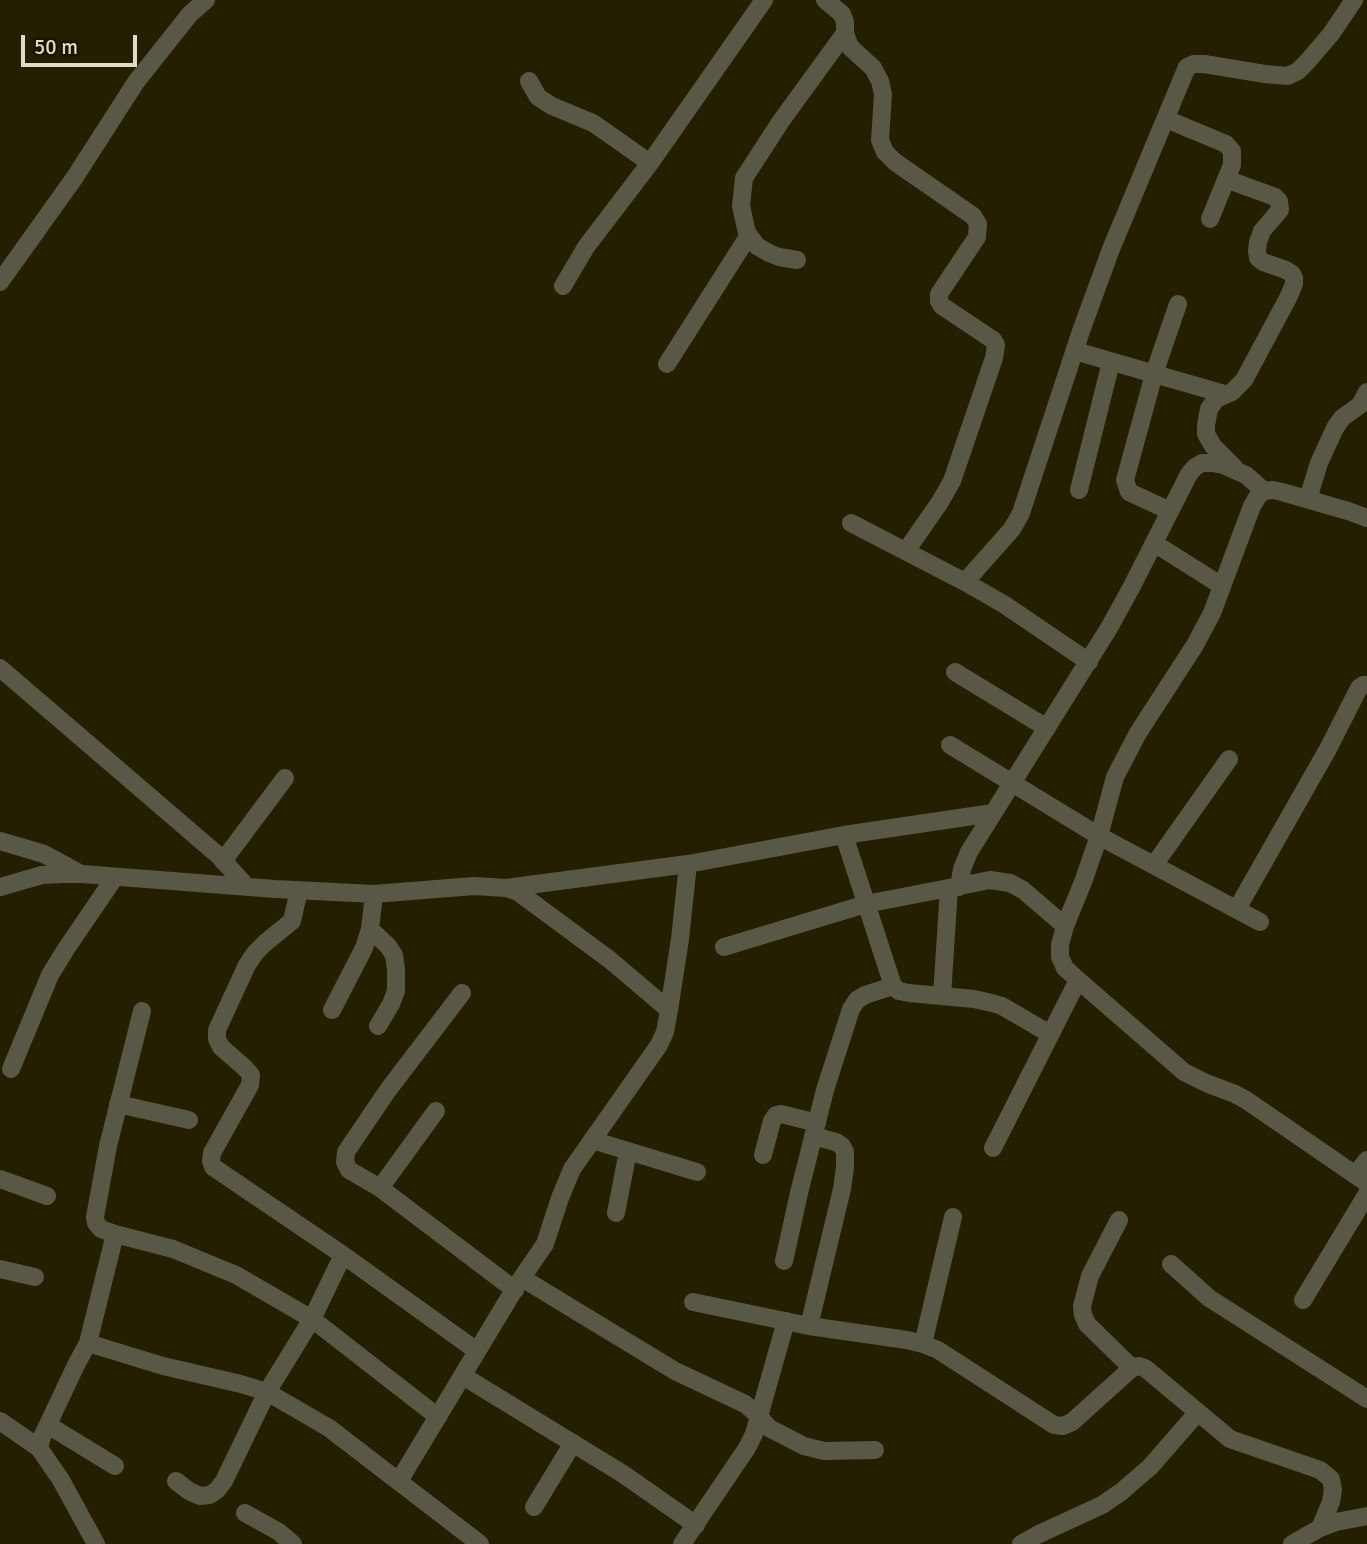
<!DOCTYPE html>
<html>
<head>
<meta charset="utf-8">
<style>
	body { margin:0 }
	#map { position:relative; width:1367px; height:1544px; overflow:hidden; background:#241f00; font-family:Signika,sans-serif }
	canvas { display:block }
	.scale { position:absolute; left:21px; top:35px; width:116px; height:32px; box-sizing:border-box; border:4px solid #dedbc9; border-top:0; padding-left:9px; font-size:21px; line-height:24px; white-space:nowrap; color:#dedbc9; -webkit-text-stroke:5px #1a1601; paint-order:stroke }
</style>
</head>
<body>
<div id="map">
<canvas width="1367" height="1544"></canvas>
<div class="scale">50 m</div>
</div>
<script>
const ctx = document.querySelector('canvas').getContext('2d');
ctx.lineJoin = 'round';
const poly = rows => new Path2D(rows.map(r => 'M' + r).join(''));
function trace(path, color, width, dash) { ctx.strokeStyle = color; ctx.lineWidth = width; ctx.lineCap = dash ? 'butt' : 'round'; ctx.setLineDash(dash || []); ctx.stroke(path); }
const minor = poly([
	[825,0,842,14,845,22,845,33,850,47,873,68,880,81,883,94,880,140,885,152,895,162,973,216,978,224,977,237,939,294,939,301,942,306,993,340,996,345,994,358,952,481,940,502,906,551],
	[529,81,538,97,552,106,593,123,650,163],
	[1166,119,1226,144,1232,151,1232,165,1210,219],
	[1226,179,1275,197,1279,201,1280,210,1262,231,1258,242,1257,251,1258,258,1263,262,1286,270,1292,274,1294,278,1294,284,1288,298,1244,380,1232,392,1216,399,1209,409,1206,425,1206,434,1213,446,1234,467],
	[797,260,779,257,769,253,757,246,747,233,741,206,744,178,781,121,845,33],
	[0,282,75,177,136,82,190,14,206,0],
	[563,286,586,247,650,163,764,0],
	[1075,351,1224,394],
	[667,364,749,235],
	[1079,490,1111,362],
	[1308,499,1319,463,1335,428,1342,418,1360,405,1367,392],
	[1170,511,1129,492,1125,480,1154,374,1178,304],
	[1367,518,1348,511,1282,492,1273,490,1264,491,1258,496,1252,506,1212,613,1195,645,1138,733,1115,777,1099,836,1083,882,1065,926,1060,945,1060,957,1065,968,1078,980,1184,1072,1206,1083,1235,1094,1246,1100,1367,1183],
	[851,523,965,582,1005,605,1089,662],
	[1154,543,1222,586],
	[965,582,1012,529,1021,513,1081,331,1111,249,1187,67,1194,64,1204,64,1265,74,1288,76,1298,71,1307,62,1331,34,1354,0],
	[0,668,219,856,247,887],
	[955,672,1047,728],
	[950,745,1099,836,1260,922],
	[844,835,893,986,899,991,909,993,974,999,992,1003,1002,1006,1050,1034],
	[0,841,44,854,79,873],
	[223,861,285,778],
	[1154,865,1229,759],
	[0,887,42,875,62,874,82,874,275,889,374,894,474,886,506,888,518,892,610,960,669,1010],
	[959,887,962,869,969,852,1109,628,1131,588,1189,474,1195,467,1202,463,1213,463,1223,465,1246,475,1264,491],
	[506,888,688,864,844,835,993,813],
	[299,890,292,921,265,943,255,953,247,965,217,1030,217,1039,221,1047,245,1068,251,1075,250,1085,212,1153,211,1161,213,1167,343,1255,477,1351],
	[1237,909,1328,749,1359,688,1363,685,1367,685],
	[370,929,388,946,394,955,396,969,396,991,391,1004,378,1026],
	[724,947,866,904,990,880,1010,883,1023,890,1065,926],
	[462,993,388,1090,346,1152,345,1162,349,1170,380,1188,515,1290],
	[942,996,949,888],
	[332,1010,364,948,370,929,374,894],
	[142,1011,108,1146,95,1217,96,1223,101,1229,115,1234,173,1249,236,1275,312,1319,438,1417],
	[11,1069,50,975,66,949,115,877],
	[118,1104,189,1120],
	[592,1140,697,1172],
	[993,1148,1078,980],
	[763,1155,772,1121,776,1115,781,1114,817,1123],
	[1355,1175,1367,1160],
	[0,1179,47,1196],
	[380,1188,436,1111],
	[616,1213,628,1151],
	[1119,1220,1090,1276,1082,1306,1083,1315,1087,1324,1132,1368],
	[784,1261,799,1193,825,1090,851,1009,857,1000,865,995,893,986],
	[1171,1264,1209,1298,1367,1399],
	[0,1269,35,1277],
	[522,1278,675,1371,745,1404,758,1415,769,1428,804,1446,824,1451,875,1450],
	[1303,1300,1367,1194],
	[693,1302,809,1326,907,1340,923,1344,938,1350,1054,1425,1063,1426,1072,1422,1132,1368,1139,1366,1145,1368,1230,1439,1320,1470,1331,1479,1333,1490,1331,1502,1320,1528],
	[809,1326,842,1189,845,1167,845,1152,842,1146,836,1142,813,1136],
	[88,1343,163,1366,241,1384,267,1392,329,1428,480,1544],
	[923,1344,953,1217],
	[463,1376,623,1474,696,1525],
	[0,1421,39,1448],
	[48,1425,115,1466],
	[176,1481,189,1491,200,1496,210,1495,217,1490,224,1481,267,1392,312,1319,343,1255],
	[399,1481,517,1285,545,1244,560,1198,572,1169,659,1045,665,1032,669,1010,680,939,688,864],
	[534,1507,573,1443],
	[245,1513,279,1532,293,1544],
	[96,1544,61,1480,39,1448,42,1437,77,1363,88,1343,115,1234],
	[682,1544,747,1448,754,1434,786,1321],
	[1021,1544,1037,1535,1102,1505,1121,1492,1150,1467,1198,1412],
	[1292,1544,1320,1528,1336,1522,1367,1516]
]);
trace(minor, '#595746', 18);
</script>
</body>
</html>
